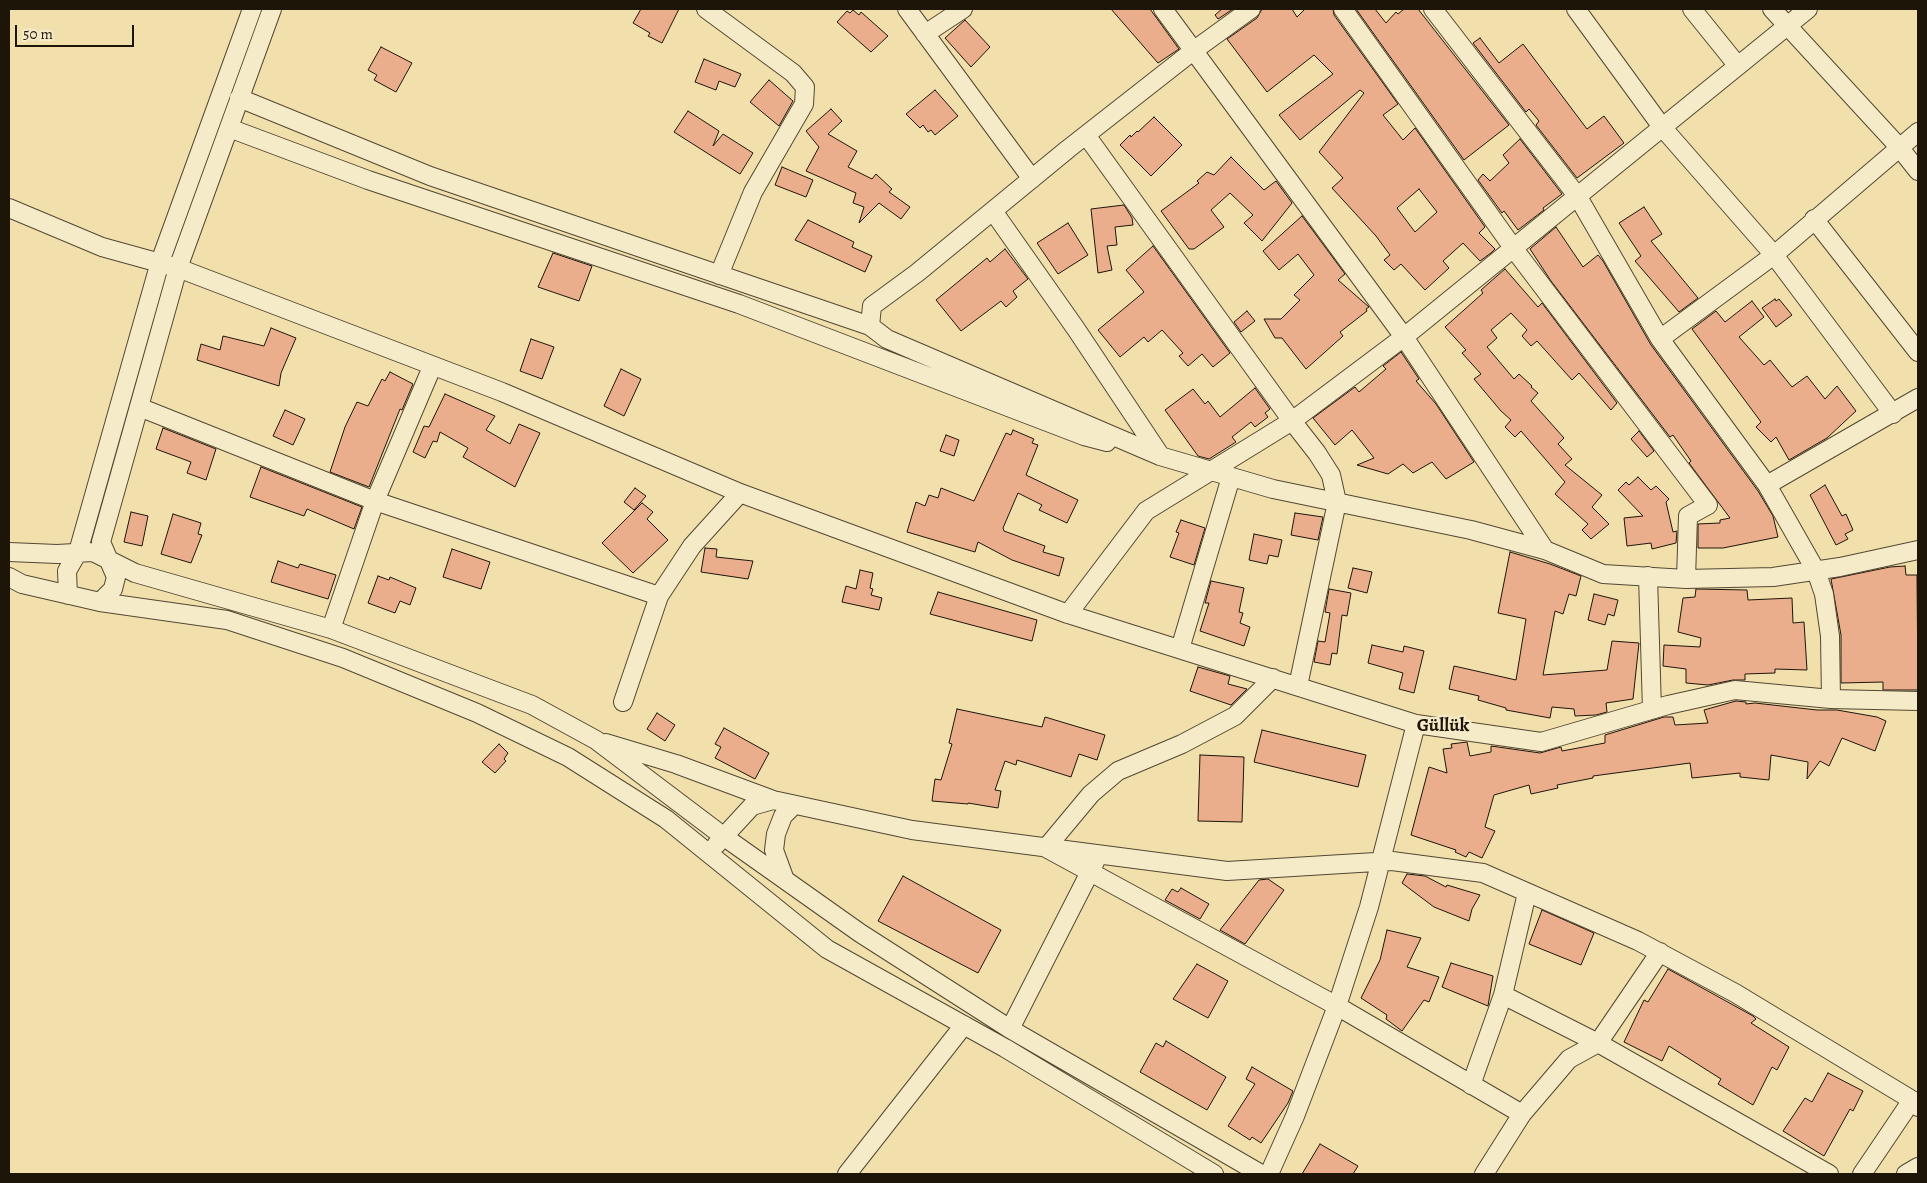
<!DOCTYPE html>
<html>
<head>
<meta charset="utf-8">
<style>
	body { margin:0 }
	#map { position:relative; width:1927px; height:1183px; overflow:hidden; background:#f1e0ac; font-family:Alegreya,serif }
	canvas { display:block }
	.frame { position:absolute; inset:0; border:10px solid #1e1509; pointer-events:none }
	.scale { position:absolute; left:15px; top:25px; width:119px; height:22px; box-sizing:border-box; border:2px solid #1e1509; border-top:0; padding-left:6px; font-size:15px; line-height:18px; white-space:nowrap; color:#1e1509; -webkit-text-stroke:4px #f6ebc9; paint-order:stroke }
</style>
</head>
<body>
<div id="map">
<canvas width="1927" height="1183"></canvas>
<div class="frame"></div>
<div class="scale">50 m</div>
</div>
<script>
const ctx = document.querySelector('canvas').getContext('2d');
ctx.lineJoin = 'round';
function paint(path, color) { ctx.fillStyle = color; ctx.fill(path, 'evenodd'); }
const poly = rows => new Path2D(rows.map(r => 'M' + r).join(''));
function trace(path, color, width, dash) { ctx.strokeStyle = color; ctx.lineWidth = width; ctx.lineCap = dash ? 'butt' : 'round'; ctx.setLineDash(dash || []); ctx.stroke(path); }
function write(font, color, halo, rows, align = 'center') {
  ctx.font = font + ' Alegreya,serif'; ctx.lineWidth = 4.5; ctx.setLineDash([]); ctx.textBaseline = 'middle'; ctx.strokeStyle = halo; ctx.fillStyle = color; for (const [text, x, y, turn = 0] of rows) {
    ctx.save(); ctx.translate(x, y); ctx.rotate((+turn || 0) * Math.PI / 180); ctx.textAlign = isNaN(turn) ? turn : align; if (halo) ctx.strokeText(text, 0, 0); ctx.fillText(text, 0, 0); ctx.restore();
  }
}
const building = poly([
	[641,9,679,9,662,43,648,36,650,33,633,23,641,9],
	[1111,9,1150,9,1179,49,1158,63,1111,9],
	[1222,9,1233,9,1218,19,1215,15,1222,9],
	[1262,9,1292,9,1297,17,1305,9,1333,9,1334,15,1398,104,1383,115,1403,140,1415,128,1485,227,1479,233,1495,249,1491,253,1480,261,1463,243,1443,261,1449,268,1425,290,1401,264,1394,270,1384,260,1390,255,1376,236,1332,188,1343,178,1319,152,1364,93,1360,90,1300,140,1279,115,1333,74,1314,55,1267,92,1227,39,1257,18,1262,9],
	[1419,189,1437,212,1415,232,1397,208,1419,189],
	[1356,9,1375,9,1386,23,1396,12,1398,14,1404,9,1418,9,1509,125,1464,160,1356,9],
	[853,10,859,15,861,12,888,36,871,52,837,22,847,11,850,13,853,10],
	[965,20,990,47,971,67,945,38,965,20],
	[1480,38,1499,63,1523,44,1587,129,1604,116,1624,143,1577,178,1536,125,1539,121,1529,109,1526,112,1473,43,1480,38],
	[381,47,412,63,396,92,374,80,377,75,368,70,381,47],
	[704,59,741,74,735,87,719,81,716,90,695,82,704,59],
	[769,80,793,101,779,126,750,102,769,80],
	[935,90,958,116,935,135,931,130,928,132,923,125,920,128,906,114,935,90],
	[831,109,842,121,828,134,857,151,848,167,872,179,876,174,892,189,889,192,910,207,901,219,879,203,859,223,864,207,853,203,856,193,806,171,819,147,806,131,831,109],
	[688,111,719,131,713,146,723,134,753,153,740,174,674,132,688,111],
	[1154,117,1182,145,1151,176,1120,145,1130,135,1131,137,1137,131,1138,132,1154,117],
	[1520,139,1562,194,1543,208,1544,210,1518,230,1504,211,1502,213,1478,180,1483,174,1490,181,1509,163,1503,155,1520,139],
	[1231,157,1264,190,1276,181,1292,203,1262,241,1244,223,1253,215,1230,193,1211,210,1224,227,1194,249,1189,249,1161,211,1199,183,1197,181,1207,172,1214,175,1231,157],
	[782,167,813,180,806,197,775,185,782,167],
	[1124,205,1132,218,1133,225,1115,227,1117,245,1107,246,1112,270,1098,273,1091,209,1124,205],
	[1644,207,1662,234,1651,241,1698,298,1679,312,1635,261,1641,256,1619,223,1644,207],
	[1302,216,1345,274,1338,280,1369,307,1366,309,1367,311,1340,332,1343,336,1306,369,1282,338,1275,338,1264,319,1281,319,1300,300,1294,295,1314,275,1298,254,1279,270,1263,251,1302,216],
	[808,220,854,242,852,247,872,256,865,272,795,240,808,220],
	[1068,223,1088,255,1058,274,1037,243,1068,223],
	[1556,227,1583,267,1598,255,1603,261,1651,345,1758,491,1773,516,1778,537,1723,548,1698,548,1698,524,1720,523,1720,520,1730,518,1689,463,1691,461,1673,435,1670,437,1551,281,1530,249,1556,227],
	[1153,246,1230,353,1213,367,1202,354,1188,366,1179,356,1183,353,1162,330,1148,342,1144,337,1120,357,1098,330,1144,292,1126,270,1153,246],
	[1005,249,1028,279,1013,291,1017,297,1006,307,1001,301,961,331,936,300,987,258,990,262,1005,249],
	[553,253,592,266,579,301,538,287,553,253],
	[1505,269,1538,307,1542,303,1617,403,1611,410,1579,373,1572,380,1537,341,1531,346,1522,336,1527,330,1511,313,1491,330,1497,338,1487,347,1514,379,1519,374,1532,386,1531,387,1538,393,1531,401,1564,438,1558,444,1572,459,1565,465,1602,495,1592,507,1609,524,1591,539,1582,530,1588,524,1555,494,1565,482,1521,431,1515,437,1505,427,1511,420,1501,411,1474,379,1481,374,1462,353,1466,350,1445,327,1483,293,1481,290,1505,269],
	[1775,299,1776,301,1779,299,1792,315,1776,327,1762,308,1775,299],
	[1752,301,1764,317,1739,337,1764,365,1770,360,1792,387,1807,376,1825,399,1837,386,1856,411,1827,438,1789,460,1776,437,1771,442,1756,427,1761,422,1692,329,1716,311,1725,322,1752,301],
	[1247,311,1255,321,1241,332,1234,322,1247,311],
	[271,328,296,338,281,373,279,386,197,360,201,344,220,350,223,336,264,346,271,328],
	[531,339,554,347,542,379,520,371,531,339],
	[1401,352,1419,379,1416,381,1436,404,1474,462,1446,479,1432,462,1413,473,1403,464,1388,474,1357,465,1374,458,1352,430,1335,445,1313,418,1355,387,1359,392,1386,369,1383,366,1401,352],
	[621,369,641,379,624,416,604,406,621,369],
	[390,372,413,384,402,410,400,409,369,487,330,472,345,427,357,402,368,406,382,379,385,381,390,372],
	[1255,388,1270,409,1265,413,1268,417,1255,427,1251,422,1232,437,1236,442,1209,459,1198,456,1165,410,1193,389,1205,404,1208,401,1220,417,1255,388],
	[445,394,495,416,486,430,510,444,519,424,540,433,515,487,463,457,468,448,440,432,437,442,433,441,425,458,413,452,424,426,429,427,445,394],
	[285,410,305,419,293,445,273,436,285,410],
	[163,428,216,449,206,480,187,473,191,462,156,449,163,428],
	[1013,430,1034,439,1032,443,1038,445,1026,475,1078,500,1067,523,1039,510,1042,505,1018,493,1003,528,1004,531,1045,546,1043,552,1064,558,1059,576,1012,560,978,542,975,552,907,532,916,502,925,506,929,495,938,498,941,488,974,501,1006,433,1011,435,1013,430],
	[1639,431,1654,451,1647,457,1631,439,1639,431],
	[946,435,959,440,954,456,940,451,946,435],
	[261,467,362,507,354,529,307,509,304,516,250,497,261,467],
	[1638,477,1651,490,1656,486,1669,499,1666,502,1673,532,1677,531,1676,543,1652,549,1651,543,1627,546,1624,518,1643,516,1618,490,1626,482,1629,485,1638,477],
	[1825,485,1842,516,1846,514,1853,530,1845,534,1848,539,1836,545,1810,495,1825,485],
	[635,488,646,496,634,510,624,502,635,488],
	[642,503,653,512,647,519,668,540,633,573,602,543,642,503],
	[131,512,148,516,142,546,124,542,131,512],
	[1295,513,1323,517,1318,540,1291,535,1295,513],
	[173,514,201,523,198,534,202,535,191,563,161,554,173,514],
	[1181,520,1205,528,1194,565,1170,557,1179,533,1176,532,1181,520],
	[1254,534,1282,540,1278,557,1269,555,1267,564,1249,560,1254,534],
	[705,548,717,549,716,557,753,561,748,579,701,572,705,548],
	[452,549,490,562,481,589,443,577,452,549],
	[1510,552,1550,564,1581,576,1576,596,1569,594,1563,614,1555,611,1543,675,1607,670,1612,641,1639,643,1633,699,1606,703,1607,712,1596,715,1575,716,1574,709,1552,707,1550,718,1506,710,1506,708,1478,700,1479,696,1449,689,1454,666,1516,680,1526,619,1498,613,1510,552],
	[278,561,298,568,300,564,336,575,328,599,271,582,278,561],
	[1905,566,1906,575,1917,575,1918,690,1883,690,1883,682,1841,683,1841,635,1831,579,1890,567,1905,566],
	[1353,568,1372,572,1367,593,1348,588,1353,568],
	[860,570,873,573,870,588,873,589,871,595,882,598,879,610,842,602,846,586,856,589,860,570],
	[378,576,389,580,390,577,416,588,410,605,400,601,395,613,368,603,378,576],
	[1211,581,1244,588,1239,612,1243,613,1240,623,1250,627,1244,646,1200,631,1209,603,1205,603,1211,581],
	[1329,589,1351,593,1347,616,1342,615,1337,654,1332,653,1330,665,1314,662,1318,641,1325,642,1330,613,1325,612,1329,589],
	[1696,589,1747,590,1748,600,1792,598,1793,623,1804,622,1807,670,1775,669,1775,673,1745,674,1745,680,1733,680,1708,685,1686,683,1686,669,1663,666,1664,645,1700,647,1701,638,1678,632,1683,598,1695,597,1696,589],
	[938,592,1037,620,1032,641,930,614,938,592],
	[1594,594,1618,600,1614,616,1608,614,1605,625,1588,620,1594,594],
	[1372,645,1403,652,1404,646,1424,651,1414,693,1399,689,1403,673,1368,663,1372,645],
	[1198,667,1230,676,1228,684,1247,689,1231,705,1190,691,1198,667],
	[1736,701,1746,702,1746,704,1755,703,1817,710,1837,710,1877,717,1886,721,1875,751,1842,738,1829,766,1820,761,1807,779,1808,762,1771,755,1769,780,1740,777,1740,773,1692,778,1690,763,1593,776,1593,778,1557,785,1558,788,1531,794,1529,785,1494,795,1485,827,1495,831,1482,858,1469,852,1466,857,1455,852,1456,850,1411,835,1429,767,1447,773,1443,749,1452,748,1451,744,1467,742,1470,756,1491,752,1491,746,1540,753,1561,747,1562,751,1605,743,1605,735,1664,717,1673,717,1675,725,1708,723,1704,710,1736,701],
	[957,709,1042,727,1045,717,1105,735,1097,760,1079,754,1071,777,1017,760,1016,765,1005,761,995,790,1001,791,998,808,968,803,968,804,932,801,935,779,941,780,952,744,949,743,957,709],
	[657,713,675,725,665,741,647,729,657,713],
	[724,728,769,753,755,779,715,758,721,747,715,744,724,728],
	[1262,730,1366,755,1358,787,1254,762,1262,730],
	[499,744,508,753,504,759,506,761,495,773,482,762,499,744],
	[1200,755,1244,757,1242,822,1198,821,1200,755],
	[1407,874,1425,876,1446,887,1447,885,1480,895,1472,909,1469,921,1434,907,1402,883,1407,874],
	[903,876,1001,930,978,973,878,921,903,876],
	[1268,879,1284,890,1245,944,1220,930,1259,880,1268,879],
	[1181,888,1209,904,1200,919,1165,900,1172,889,1178,892,1181,888],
	[1542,910,1594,933,1581,965,1529,944,1542,910],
	[1387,930,1421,938,1407,967,1439,977,1429,1002,1424,1000,1402,1031,1386,1019,1387,1015,1361,998,1380,960,1387,930],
	[1451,963,1493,976,1488,1006,1442,987,1451,963],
	[1197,964,1228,981,1208,1018,1173,999,1197,964],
	[1668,969,1753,1016,1756,1019,1751,1023,1789,1047,1777,1070,1772,1067,1753,1105,1718,1084,1721,1079,1669,1046,1662,1061,1624,1042,1644,1000,1648,1002,1668,969],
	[1166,1041,1226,1077,1207,1110,1140,1072,1156,1043,1163,1047,1166,1041],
	[1252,1067,1293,1091,1288,1103,1261,1143,1252,1137,1250,1140,1228,1126,1255,1084,1246,1079,1252,1067],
	[1828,1073,1863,1091,1853,1111,1850,1109,1824,1156,1783,1131,1805,1098,1812,1102,1828,1073],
	[1320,1144,1358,1166,1353,1174,1302,1174,1320,1144]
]);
const minor = poly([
	[706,9,793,73,805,87,804,104,753,192,719,275],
	[907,9,1032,179],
	[1163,9,1404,337,1545,550],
	[1251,9,1193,51,1068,149,917,273,872,306,870,326,887,339,1160,456,1273,489,1471,530,1545,550,1603,574,1686,579,1773,577,1840,567,1918,550],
	[1343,9,1514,249,1708,505,1688,516,1686,579],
	[1433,9,1578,197,1660,339,1767,485,1816,571,1824,594,1830,636,1831,699],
	[1576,9,1662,127,1774,255,1893,414],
	[1692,9,1738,66],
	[1772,9,1899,147,1918,171],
	[925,34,963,9],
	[239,98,430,176,870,326],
	[229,128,368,180,739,304,1084,436,1107,442],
	[1086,135,1292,421,1317,453,1331,475,1337,502,1298,686],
	[9,208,102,247,178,268,502,392,740,493,1068,614,1416,724,1541,742,1668,705,1735,690,1831,699,1918,701],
	[993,211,1076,329,1160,455],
	[1814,219,1918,352],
	[1660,339,1774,255,1918,132],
	[139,407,375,501,659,596],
	[1767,485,1918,398],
	[9,552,57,554,93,552,135,573,331,629,532,705,596,740,723,836,860,933,1010,1029,1261,1174],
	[1648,576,1652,710],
	[9,577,22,584,100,602,227,620,343,658,477,713,568,757,666,819,827,949,1005,1048,1214,1174],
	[68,595,67,571,78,552,160,262,252,9],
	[100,602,113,589,116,577,101,542,178,268,272,9],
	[1068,614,1146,511,1292,421,1404,337,1808,9],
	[331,629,375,501,432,367],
	[1180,649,1231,477],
	[1273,678,1235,716,1182,744,1118,771,1091,794,1046,848,1337,1006,1522,1114],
	[623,702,659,596,692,546,740,493],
	[606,743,676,764,773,800,912,830,1227,871,1392,861,1483,873,1638,941,1735,993,1912,1100,1918,1107],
	[716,845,752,806,773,800],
	[785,880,774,850,776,834,783,816,794,805],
	[1527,893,1503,995,1598,1043,1660,952],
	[1010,1029,1095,862],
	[1471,1085,1503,995],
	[847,1174,964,1025],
	[1269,1174,1295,1116,1337,1006,1369,907,1416,724],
	[1484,1174,1522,1114,1569,1059,1598,1043,1829,1174],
	[1862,1174,1912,1100],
	[1906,1174,1918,1167]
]);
const districtNames = [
	["Güllük",1443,726]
];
paint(building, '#eaae8c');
trace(building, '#1e1509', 1);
trace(minor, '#534832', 20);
trace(minor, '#f6ebc9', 18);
write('bold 19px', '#1e1509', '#f6ebc9', districtNames);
</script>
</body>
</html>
